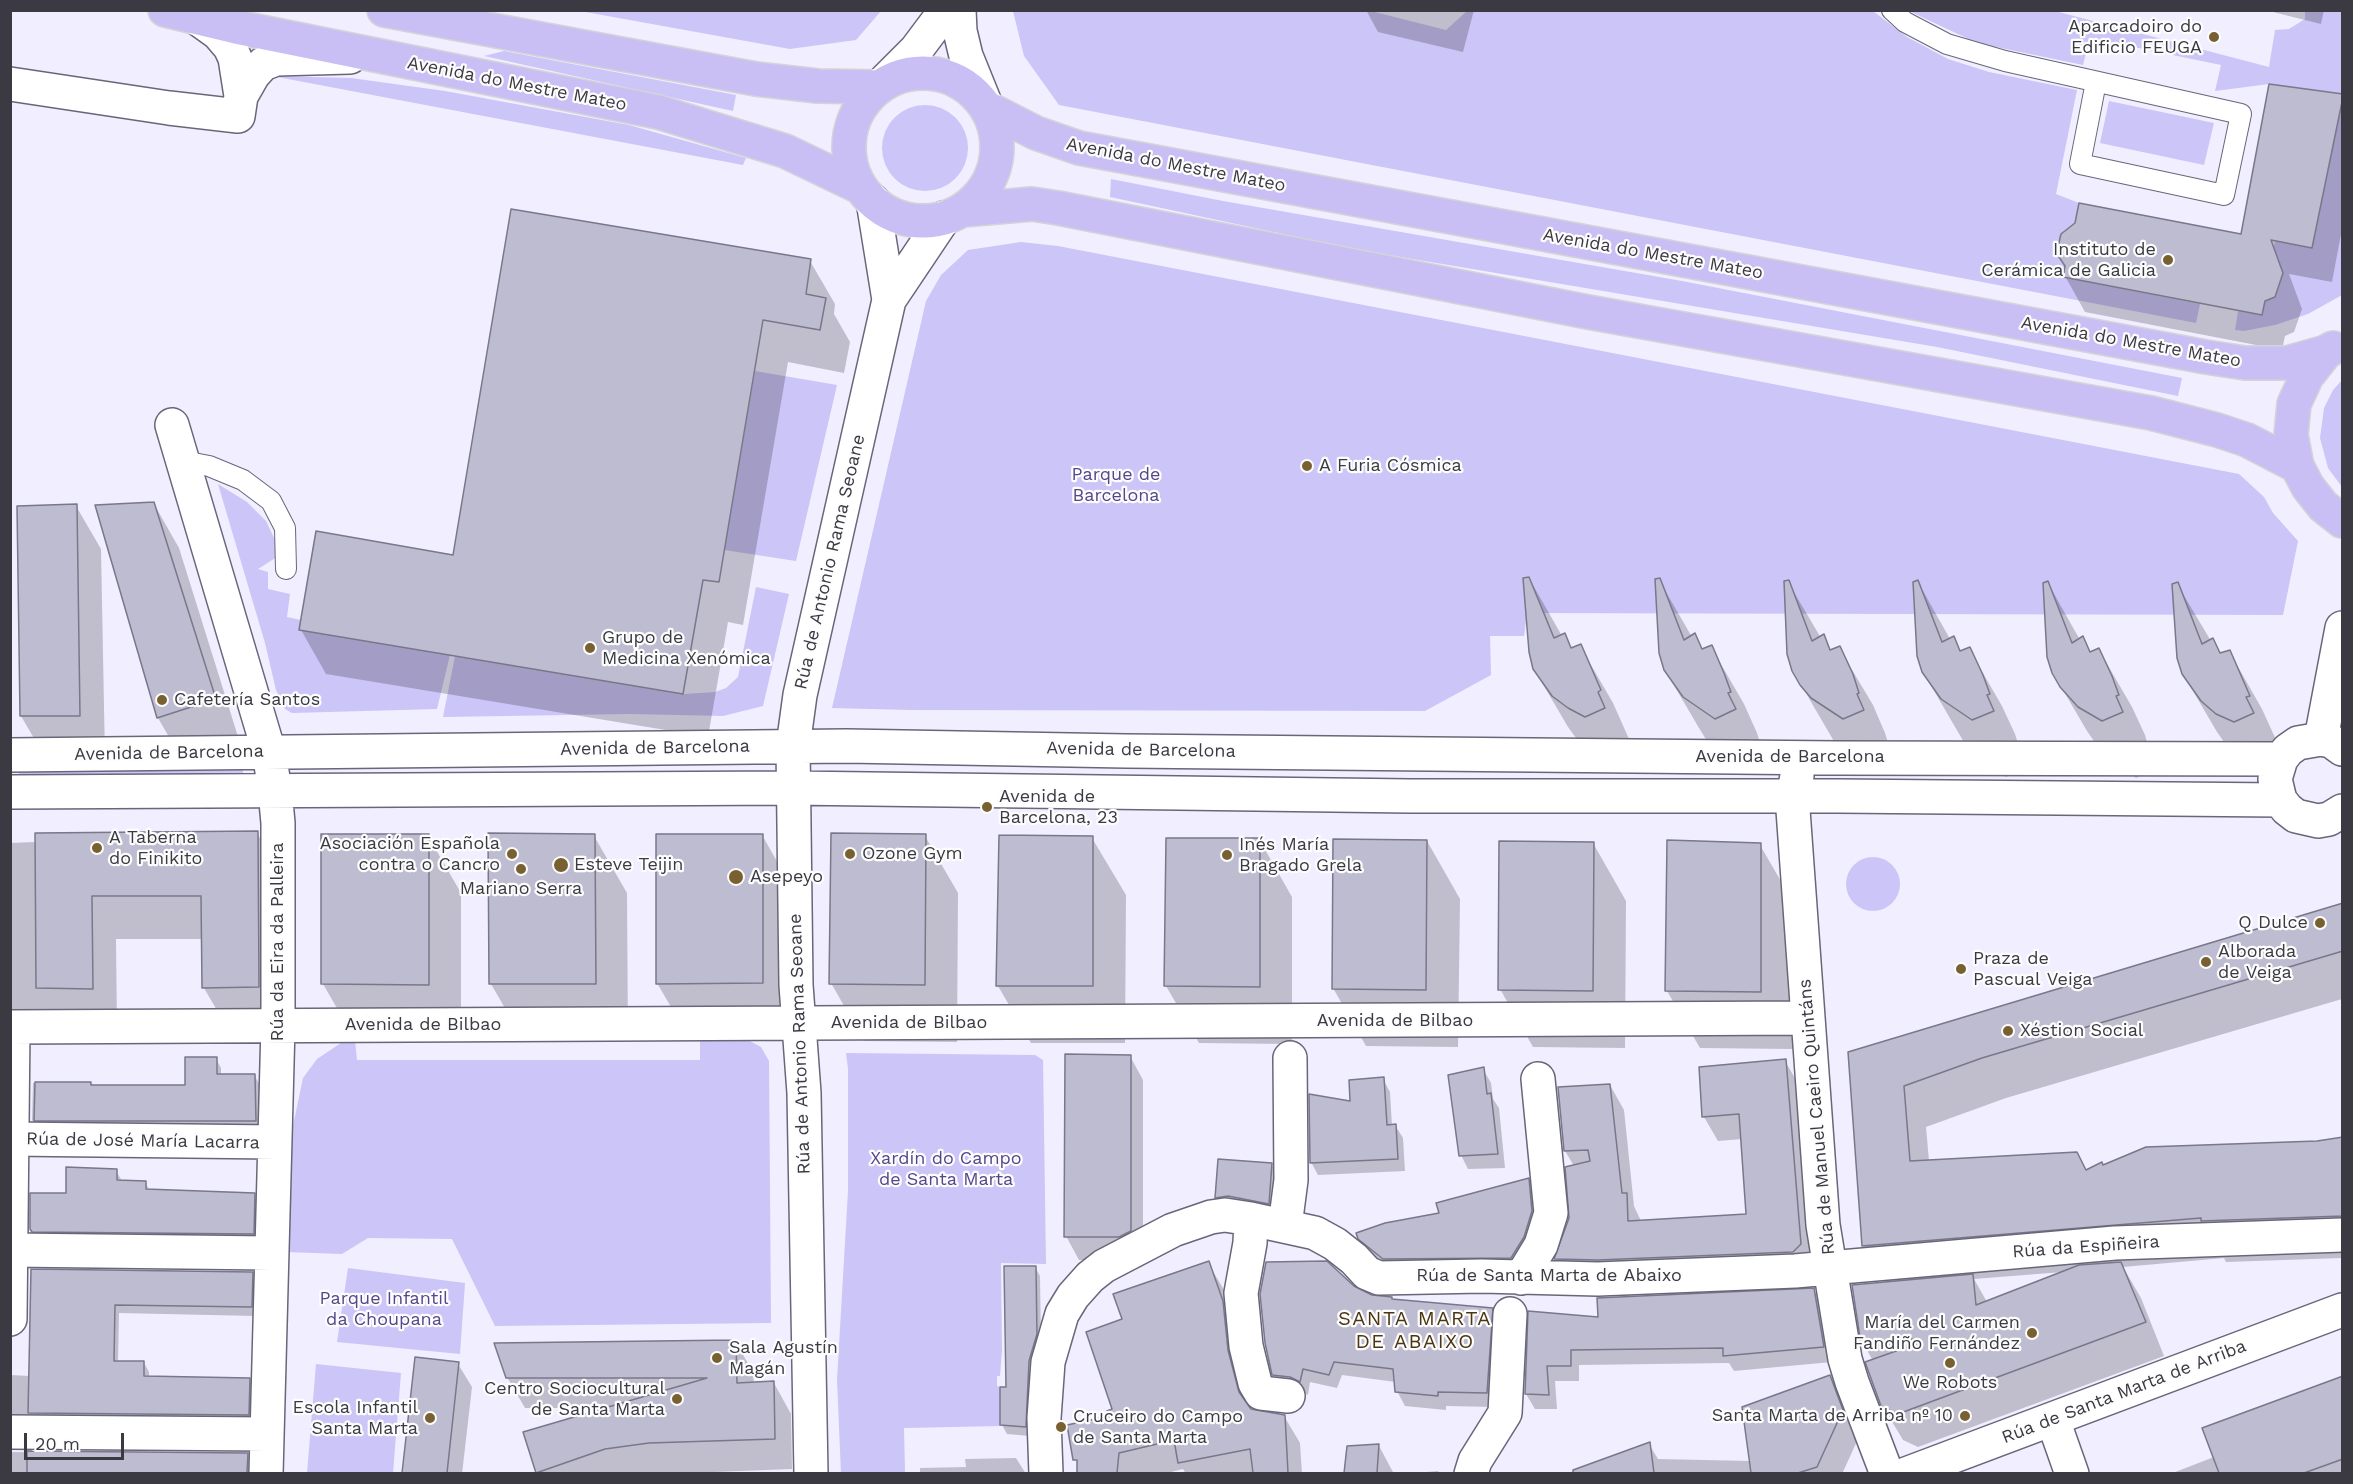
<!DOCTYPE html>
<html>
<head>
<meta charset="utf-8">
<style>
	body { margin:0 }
	#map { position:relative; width:2353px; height:1484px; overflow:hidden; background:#f0eeff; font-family:"Work Sans",sans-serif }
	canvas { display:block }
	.frame { position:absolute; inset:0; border:12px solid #3b3a43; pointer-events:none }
	.scale { position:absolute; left:24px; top:1433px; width:100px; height:27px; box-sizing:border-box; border:3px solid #3b3a43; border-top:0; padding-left:8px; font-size:18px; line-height:21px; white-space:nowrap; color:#3b3a43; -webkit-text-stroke:4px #fdfdfd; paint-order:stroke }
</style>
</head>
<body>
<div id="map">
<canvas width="2353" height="1484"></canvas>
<div class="frame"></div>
<div class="scale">20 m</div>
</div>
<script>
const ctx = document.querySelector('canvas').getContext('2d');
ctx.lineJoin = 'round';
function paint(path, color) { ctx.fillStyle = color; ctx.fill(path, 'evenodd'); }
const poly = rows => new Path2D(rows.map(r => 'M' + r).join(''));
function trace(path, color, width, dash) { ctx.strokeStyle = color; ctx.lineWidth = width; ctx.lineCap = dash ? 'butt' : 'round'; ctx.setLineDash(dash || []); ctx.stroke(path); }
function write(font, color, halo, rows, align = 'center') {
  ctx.font = font + ' "Work Sans",sans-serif'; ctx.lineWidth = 4.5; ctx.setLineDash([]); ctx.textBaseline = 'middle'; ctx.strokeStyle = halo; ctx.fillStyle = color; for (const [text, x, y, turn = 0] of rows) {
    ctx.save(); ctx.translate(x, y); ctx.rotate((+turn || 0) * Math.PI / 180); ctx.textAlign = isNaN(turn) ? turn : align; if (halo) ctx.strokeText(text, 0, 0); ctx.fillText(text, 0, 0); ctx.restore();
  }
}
const green = poly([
	[1367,10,1446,30,1468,10,1873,11,1907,37,1948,59,1989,72,2077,90,2056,194,2079,203,2073,232,2065,230,2060,238,2057,254,2066,260,2063,277,2200,304,2196,323,1059,105,1024,56,1013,11],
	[580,11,881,10,881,11,856,40,790,49],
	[1909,11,2055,11,2269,67,2275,30,2289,29,2305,19,2305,11,2342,11,2342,295,2308,314,2275,325,2244,331,2235,330,2238,311,2262,315,2266,298,2274,297,2283,273,2271,262,2275,240,2241,234,2269,84,2215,91,2221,65,2090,38,2083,65,1977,43],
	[504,51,736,95,733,111,484,56],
	[272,76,351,78,445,91,629,125,746,158,743,165],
	[2109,101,2214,123,2204,165,2100,143],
	'882 148a43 43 0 1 1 86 0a43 43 0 1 1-86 0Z',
	[1111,179,1223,201,1682,281,2182,378,2178,396,1937,347,1353,249,1110,197],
	[1021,242,1058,246,2239,474,2264,497,2273,513,2298,541,2283,615,1527,613,1524,636,1490,636,1491,675,1425,711,912,710,832,708,926,301,941,275,968,250],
	[755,371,837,385,796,561,724,550],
	[2342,380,2342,487,2328,468,2320,438,2324,408,2333,390],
	[218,484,247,502,266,521,276,542,277,557,258,569,268,572,268,589,290,594,287,617,301,620,300,630,450,655,437,709,292,713,285,709,276,690,265,643],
	[756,587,789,594,763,706,723,716,629,714,443,717,455,656,683,694,715,692,726,688,738,677],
	[243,770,243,777,19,778,19,771],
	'1846 884a27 27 0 1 1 54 0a27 27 0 1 1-54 0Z',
	[729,1037,748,1040,761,1047,769,1061,771,1323,495,1326,452,1239,368,1238,342,1254,286,1252,290,1140,303,1078,317,1059,341,1043,355,1040,357,1060,700,1060,700,1039],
	[846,1053,1035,1055,1043,1060,1046,1264,1001,1263,1002,1350,1000,1376,997,1376,997,1386,1000,1387,1000,1426,904,1428,905,1473,841,1474,837,1380,848,1191,848,1069],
	[348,1268,465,1283,460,1354,337,1342],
	[316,1364,401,1373,393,1473,307,1473]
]);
const shadow = poly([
	[1366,10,1474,10,1463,52,1378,32],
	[2265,10,2324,10,2321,24],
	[2342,97,2342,229,2332,282,2289,274,2302,309,2294,332,2285,336,2282,350,2085,312,2065,276,2066,267,2242,236],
	[810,261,835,304,834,314,850,342,844,373,788,362,743,625,728,622,708,737,326,674,301,630,454,557],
	[154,504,179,548,240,743,183,761,158,718,97,506],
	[76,506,101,549,105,759,46,759,21,716],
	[1529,578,1562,636,1564,635,1572,649,1580,646,1613,703,1633,748,1637,766,1619,774,1602,765,1587,753,1568,727,1534,669],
	[1659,580,1692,637,1695,635,1703,650,1711,647,1744,704,1757,733,1768,767,1749,775,1725,761,1707,741,1699,728,1665,670],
	[1788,582,1821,638,1823,636,1831,651,1839,648,1873,705,1885,733,1896,768,1877,776,1853,762,1835,743,1793,671],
	[1918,582,1950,639,1953,638,1961,652,1969,649,2002,706,2015,734,2026,769,2006,777,1984,763,1965,744,1923,672],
	[2048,583,2080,640,2083,638,2091,653,2099,650,2132,707,2145,735,2155,770,2136,778,2105,757,2087,731,2053,673],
	[2177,584,2211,641,2213,640,2221,654,2229,651,2262,709,2282,753,2236,759,2217,732,2183,674],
	[257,833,282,876,283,1030,229,1031,204,988,203,939,116,939,117,1032,10,1031,10,843],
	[762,835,795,893,796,1041,691,1041,657,983],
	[428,836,461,893,461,1042,356,1041,323,984],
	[594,836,627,893,628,1041,524,1041,491,984],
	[925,836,958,893,957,1042,864,1041,831,983],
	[1092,838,1126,895,1125,1043,1031,1043,998,986],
	[1259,839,1292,897,1292,1044,1199,1043,1166,986],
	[1427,841,1460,899,1458,1047,1366,1046,1333,988],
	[1593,843,1626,901,1625,1048,1533,1047,1500,989],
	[1760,845,1793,902,1793,1049,1700,1048,1667,991],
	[2342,904,2342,999,2006,1098,1926,1127,1929,1161,2086,1172,2103,1167,2342,1139,2342,1258,2226,1262,2224,1258,2123,1267,2141,1298,2164,1356,1918,1447,1903,1440,1882,1405,1873,1361,1863,1343,1885,1283,1864,1246,1850,1053],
	[2063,1272,1987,1302,1974,1279],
	[1130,1056,1143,1080,1143,1255,1133,1260,1079,1260,1066,1236],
	[216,1059,221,1068,221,1075,254,1075,260,1085,260,1130,38,1130,32,1120,33,1083,90,1084,91,1086,186,1086],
	[1785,1061,1799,1085,1814,1269,1570,1283,1556,1259,1570,1218,1574,1166,1565,1151,1610,1085,1624,1110,1634,1206,1641,1221,1748,1215,1742,1139,1718,1141,1704,1117],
	[1483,1069,1491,1083,1493,1099,1499,1108,1505,1168,1468,1169,1461,1155],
	[1383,1079,1390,1092,1392,1126,1395,1125,1403,1138,1405,1171,1318,1175,1311,1162,1352,1103],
	[1271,1164,1279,1177,1276,1216,1224,1210,1216,1197],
	[116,1171,122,1181,145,1182,150,1191,254,1195,260,1206,259,1245,38,1242,31,1231,32,1194,68,1194],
	[1528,1179,1536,1193,1539,1226,1519,1272,1392,1273,1368,1253,1358,1234,1441,1214],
	[1208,1263,1224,1290,1238,1330,1243,1379,1251,1410,1284,1416,1300,1443,1302,1474,1186,1474,1183,1469,1163,1474,1079,1474,1077,1424,1110,1418,1114,1410,1124,1320],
	[1035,1267,1040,1276,1041,1344,1030,1436,1007,1434,1002,1425,1008,1389],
	[31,1270,252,1273,257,1282,256,1316,119,1313,118,1362,144,1363,149,1372,149,1378,249,1379,254,1389,253,1424,10,1424,10,1375,30,1376],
	[1353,1287,1372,1297,1393,1301,1492,1309,1500,1323,1495,1407,1446,1406,1446,1410,1405,1406,1397,1391,1396,1382,1342,1375,1337,1388,1310,1382,1308,1395,1299,1391,1282,1389,1274,1375],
	[1814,1290,1822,1305,1832,1362,1734,1371,1729,1363,1579,1365,1579,1381,1555,1381,1557,1409,1535,1409,1526,1394,1529,1313,1600,1319],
	[735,1341,753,1372,754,1384,774,1383,791,1414,792,1469,663,1474,538,1474,607,1408,525,1408,507,1377],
	[416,1358,458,1364,472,1387,462,1474,403,1474],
	[1830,1377,1845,1404,1858,1439,1842,1474,1567,1474,1649,1444,1658,1459,1750,1461],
	[2342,1377,2342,1474,2170,1474,2214,1457],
	[1379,1446,1394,1474,1346,1474,1348,1447],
	[10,1452,247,1454,252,1463,252,1474,10,1474],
	[1016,1458,1026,1474,920,1474,920,1468,966,1467,965,1459],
	[1438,1471,1440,1474,1403,1474]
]);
const building = poly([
	[2269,84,2343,94,2343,97,2312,248,2271,240,2283,273,2275,297,2265,301,2262,315,2063,277,2065,266,2057,254,2060,238,2061,234,2075,223,2079,203,2241,234,2269,84],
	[511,209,811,259,806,294,826,298,820,330,763,320,719,582,703,580,683,694,299,630,316,531,453,555,511,209],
	[154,502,216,699,157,718,95,505,154,502],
	[77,504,80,716,20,716,17,506,77,504],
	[1529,577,1554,638,1565,633,1571,648,1581,644,1601,690,1598,692,1605,708,1585,717,1568,708,1552,696,1533,669,1529,652,1523,578,1529,577],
	[1660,578,1684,640,1695,633,1702,649,1712,645,1724,673,1731,692,1728,693,1736,709,1715,719,1683,697,1664,670,1659,653,1655,579,1660,578],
	[1789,580,1812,641,1824,634,1830,650,1840,646,1853,674,1859,693,1857,694,1864,710,1843,719,1811,698,1800,685,1792,671,1787,654,1784,581,1789,580],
	[1918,580,1942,642,1954,636,1960,651,1970,647,1983,675,1990,694,1987,695,1994,711,1972,720,1941,699,1922,672,1917,656,1913,582,1918,580],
	[2048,581,2072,643,2083,636,2090,652,2099,648,2112,676,2119,695,2116,696,2123,712,2102,721,2078,707,2060,687,2052,673,2047,657,2043,583,2048,581],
	[2178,582,2202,644,2213,638,2220,653,2230,650,2250,696,2246,697,2254,713,2234,722,2216,714,2201,701,2182,674,2177,658,2172,584,2178,582],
	[258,831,259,987,202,988,201,896,92,896,93,989,36,988,35,833,258,831],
	[488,833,595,834,596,984,489,984,488,833],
	[831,833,926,834,925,985,829,984,831,833],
	[321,834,429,834,429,985,321,984,321,834],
	[656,834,763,834,763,983,656,984,656,834],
	[999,835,1093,836,1093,986,996,986,999,835],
	[1166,838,1260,838,1260,987,1164,986,1166,838],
	[1333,839,1427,840,1426,990,1332,989,1333,839],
	[1667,840,1761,843,1761,992,1665,991,1667,840],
	[1499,841,1594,842,1593,991,1498,990,1499,841],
	[2343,903,2343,951,1982,1058,1904,1086,1910,1161,2077,1152,2086,1170,2102,1162,2103,1165,2146,1147,2317,1141,2343,1137,2343,1216,2201,1221,2201,1218,1862,1246,1848,1052,2343,903],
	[1065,1054,1131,1055,1131,1231,1119,1237,1064,1237,1065,1054],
	[185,1057,217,1057,217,1074,255,1074,256,1121,34,1121,35,1082,91,1082,91,1085,185,1085,185,1057],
	[1786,1059,1801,1244,1793,1252,1598,1260,1554,1259,1569,1218,1565,1167,1590,1161,1588,1150,1564,1151,1558,1087,1610,1084,1622,1193,1627,1193,1628,1221,1746,1214,1739,1114,1702,1117,1699,1067,1786,1059],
	[1484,1067,1487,1094,1491,1093,1498,1154,1459,1156,1448,1075,1484,1067],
	[1384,1077,1387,1125,1396,1124,1398,1159,1310,1163,1309,1094,1350,1101,1349,1080,1384,1077],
	[1218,1159,1272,1163,1269,1204,1228,1196,1215,1198,1218,1159],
	[66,1167,117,1169,117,1180,146,1181,146,1189,255,1193,254,1234,32,1232,30,1229,30,1193,66,1193,66,1167],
	[1529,1178,1532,1211,1524,1237,1511,1258,1383,1259,1358,1239,1356,1233,1385,1223,1439,1213,1436,1203,1529,1178],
	[1209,1261,1223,1301,1228,1350,1239,1392,1251,1409,1285,1415,1288,1473,1253,1473,1250,1449,1178,1463,1174,1440,1119,1453,1117,1473,1077,1473,1077,1460,1073,1460,1067,1425,1109,1416,1107,1411,1112,1409,1086,1332,1122,1319,1113,1294,1209,1261],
	[1327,1261,1354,1286,1372,1295,1392,1297,1392,1299,1493,1308,1487,1393,1438,1392,1438,1396,1395,1392,1393,1369,1334,1362,1329,1375,1303,1369,1300,1382,1290,1377,1272,1375,1265,1343,1260,1294,1266,1262,1327,1261],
	[2121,1262,2146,1322,1898,1414,1881,1406,1865,1362,1916,1344,1915,1339,1861,1344,1852,1285,1973,1274,1976,1305,2079,1265,2121,1262],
	[1004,1266,1036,1266,1037,1334,1029,1361,1026,1427,1000,1425,1000,1387,1006,1387,1004,1266],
	[31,1269,253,1272,252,1307,115,1305,114,1361,144,1361,144,1376,250,1378,249,1415,28,1413,31,1269],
	[1814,1288,1824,1347,1723,1356,1723,1348,1571,1350,1571,1366,1547,1366,1549,1395,1525,1394,1528,1311,1598,1317,1597,1298,1814,1288],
	[736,1340,737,1383,774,1381,775,1439,649,1443,605,1449,536,1473,523,1432,707,1378,506,1378,494,1343,736,1340],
	[415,1357,459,1362,447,1473,402,1473,415,1357],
	[1830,1375,1843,1410,1817,1467,1798,1473,1751,1473,1742,1407,1830,1375],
	[2343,1376,2343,1459,2304,1473,2219,1473,2202,1428,2343,1376],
	[1650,1442,1654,1473,1573,1473,1573,1470,1650,1442],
	[1379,1444,1377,1473,1344,1473,1347,1446,1379,1444],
	[27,1451,248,1453,247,1473,27,1473,27,1451]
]);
const lane = poly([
	[1892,10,1905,22,1947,44,2005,61,2241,114,2224,195,2080,164,2096,82],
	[183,461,209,466,243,480,271,501,285,528,286,569]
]);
const street = poly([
	[959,10,960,31,966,56,987,108],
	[10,84,169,108,238,116,241,96,235,58,230,47,218,33,197,18],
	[879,87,916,50,946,10],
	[241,96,253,75,263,64,276,59,350,57],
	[873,201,889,300],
	[172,425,269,752,275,791,278,823,278,1026,266,1474],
	[2321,739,2342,628],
	[2342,749,2331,741,2321,739,2298,743,2288,750,2281,759,2275,779,2280,800,2287,809,2296,816,2318,821,2329,819,2342,811],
	[10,755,847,746,1126,751,1837,758,2281,759],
	[1797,776,1793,796,1793,810,1823,1225,1845,1359,1852,1382,1887,1474],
	[10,792,792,788,1410,796,1837,796,2280,800],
	[10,1027,1807,1018],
	[10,1139,275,1142],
	[1251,1219,1250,1243,1241,1293,1246,1346,1255,1383,1261,1393,1288,1396],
	[1285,1226,1291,1180,1290,1058],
	[10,1250,271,1253],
	[1521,1278,1541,1245,1551,1213,1538,1079],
	[10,1319,13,1027],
	[2053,1420,2072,1474],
	[10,1432,267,1434],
	[811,1474,804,1093,796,985,793,746,800,695,889,300,944,218],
	[1046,1474,1044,1418,1048,1362,1062,1314,1073,1296,1090,1277,1104,1266,1173,1230,1211,1217,1225,1215,1251,1219,1315,1233,1335,1244,1354,1259,1367,1273,1379,1278,1482,1276,1598,1279,1795,1271,2115,1243,2342,1235],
	[1471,1474,1475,1461,1505,1413,1510,1314]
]);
const secondary = poly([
	[1906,1474,2342,1310]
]);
const primary = poly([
	[165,10,236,27,658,112,785,151,860,187],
	[384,10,756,79,818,86,879,87],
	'849 147a74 74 0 1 1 148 0a74 74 0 1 1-148 0Z',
	[987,108,1036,133,1079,148,2206,357,2245,363,2287,363,2326,352],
	[963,210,1032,204,1058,208,1588,312,2151,413,2217,430,2247,440,2297,466],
	[2333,348,2326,352,2307,376,2294,404,2291,435,2297,466,2308,487,2323,506,2342,521]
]);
const markers = [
	[2214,37,6,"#796031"],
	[2168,260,6,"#796031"],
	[1307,466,6,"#796031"],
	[590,648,6,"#796031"],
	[162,700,6,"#796031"],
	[987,807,6,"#796031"],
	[97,848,6,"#796031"],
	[512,854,6,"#796031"],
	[850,854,6,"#796031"],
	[1227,855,6,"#796031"],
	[561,865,8,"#796031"],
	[521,869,6,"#796031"],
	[736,877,8,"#796031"],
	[2320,923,6,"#796031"],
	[2206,962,6,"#796031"],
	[1961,969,6,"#796031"],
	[2008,1031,6,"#796031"],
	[2032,1333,6,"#796031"],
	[717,1358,6,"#796031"],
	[1950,1363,6,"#796031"],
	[677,1399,6,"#796031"],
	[1965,1416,6,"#796031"],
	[430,1418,6,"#796031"],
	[1061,1427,6,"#796031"]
];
const poiNames = [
	["Aparcadoiro do",2202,27,"right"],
	["Edificio FEUGA",2202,48,"right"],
	["Instituto de",2156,250,"right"],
	["Cerámica de Galicia",2156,271,"right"],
	["A Furia Cósmica",1319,466],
	["Grupo de",602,638],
	["Medicina Xenómica",602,659],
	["Cafetería Santos",174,700],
	["Avenida de",999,797],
	["Barcelona, 23",999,818],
	["A Taberna",109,838],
	["do Finikito",109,859],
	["Asociación Española",500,844,"right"],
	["contra o Cancro",500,865,"right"],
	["Inés María",1239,845],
	["Bragado Grela",1239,866],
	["Ozone Gym",862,854],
	["Esteve Teijin",574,865],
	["Asepeyo",750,877],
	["Mariano Serra",521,889,"center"],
	["Q Dulce",2308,923,"right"],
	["Alborada",2218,952],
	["de Veiga",2218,973],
	["Praza de",1973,959],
	["Pascual Veiga",1973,980],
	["Xéstion Social",2020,1031],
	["María del Carmen",2020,1323,"right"],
	["Fandiño Fernández",2020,1344,"right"],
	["Sala Agustín",729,1348],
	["Magán",729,1369],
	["We Robots",1950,1383,"center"],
	["Centro Sociocultural",665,1389,"right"],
	["de Santa Marta",665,1410,"right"],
	["Escola Infantil",418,1408,"right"],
	["Santa Marta",418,1429,"right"],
	["Santa Marta de Arriba nº 10",1953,1416,"right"],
	["Cruceiro do Campo",1073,1417],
	["de Santa Marta",1073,1438]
];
const streetNames = [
	["Avenida do Mestre Mateo",517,84,11],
	["Avenida do Mestre Mateo",1176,165,11],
	["Avenida do Mestre Mateo",1653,254,10],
	["Avenida do Mestre Mateo",2131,342,10],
	["Rúa de Antonio Rama Seoane",830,562,-77],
	["Avenida de Barcelona",655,748,-1],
	["Avenida de Barcelona",1141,750,1],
	["Avenida de Barcelona",169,753,-1],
	["Avenida de Barcelona",1790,757],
	["Rúa da Eira da Palleira",278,942,-90],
	["Avenida de Bilbao",1395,1021],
	["Avenida de Bilbao",909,1023],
	["Avenida de Bilbao",423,1025],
	["Rúa de Antonio Rama Seoane",800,1044,-92],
	["Rúa de Manuel Caeiro Quintáns",1817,1117,-95],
	["Rúa de José María Lacarra",143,1141,1],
	["Rúa da Espiñeira",2086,1247,-4],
	["Rúa de Santa Marta de Abaixo",1549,1276],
	["Rúa de Santa Marta de Arriba",2124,1392,-21]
];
const parkNames = [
	["Parque de",1116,475],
	["Barcelona",1116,496],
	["Xardín do Campo",946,1159],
	["de Santa Marta",946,1180],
	["Parque Infantil",384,1299],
	["da Choupana",384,1320]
];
const neighbourhoodNames = [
	["SANTA MARTA",1415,1319],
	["DE ABAIXO",1415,1342]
];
paint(green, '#ccc5f7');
paint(shadow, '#0003');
paint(building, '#bebcd0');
trace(building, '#79778a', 1.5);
trace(lane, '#686678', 22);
trace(street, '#686678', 36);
trace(secondary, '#686678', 36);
trace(primary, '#d4d4d6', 36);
trace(lane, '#fff', 20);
trace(street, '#fff', 33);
trace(secondary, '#fff', 33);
trace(primary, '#c9bff5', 33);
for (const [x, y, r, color] of markers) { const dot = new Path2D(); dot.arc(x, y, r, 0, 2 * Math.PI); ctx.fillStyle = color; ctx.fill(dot); trace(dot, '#fdfdfd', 2); }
write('18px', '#3b3a43', '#fdfdfd', poiNames, 'left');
write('18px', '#3b3a43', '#fdfdfd', streetNames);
write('18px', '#56478a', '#fdfdfd', parkNames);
ctx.letterSpacing = '1.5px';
write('20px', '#4a3610', '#fdfdfd', neighbourhoodNames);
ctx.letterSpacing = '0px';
</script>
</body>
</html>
